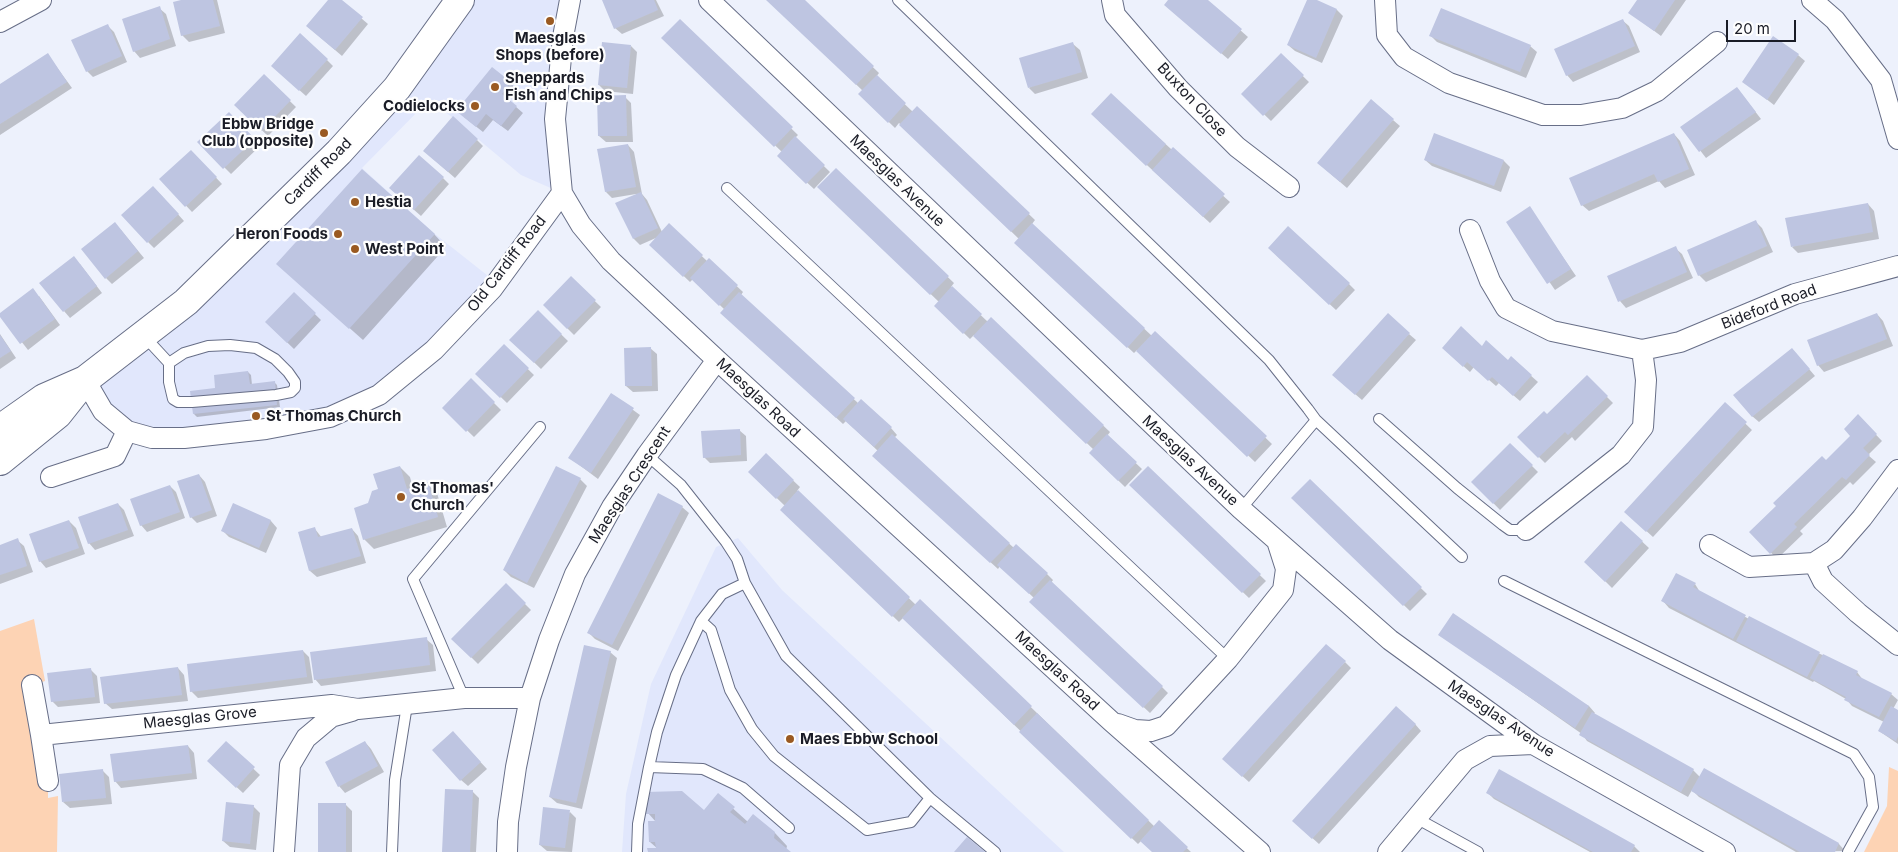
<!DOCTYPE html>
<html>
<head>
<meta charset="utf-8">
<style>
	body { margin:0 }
	#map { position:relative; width:1898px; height:852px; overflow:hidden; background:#edf1fc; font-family:Inter,sans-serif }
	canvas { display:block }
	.scale { position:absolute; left:1726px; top:20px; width:70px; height:22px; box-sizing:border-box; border:2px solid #1a1c26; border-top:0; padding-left:6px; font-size:15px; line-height:18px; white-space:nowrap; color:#1a1c26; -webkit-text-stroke:4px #fefefe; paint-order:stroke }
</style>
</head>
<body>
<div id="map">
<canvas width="1898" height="852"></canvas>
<div class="scale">20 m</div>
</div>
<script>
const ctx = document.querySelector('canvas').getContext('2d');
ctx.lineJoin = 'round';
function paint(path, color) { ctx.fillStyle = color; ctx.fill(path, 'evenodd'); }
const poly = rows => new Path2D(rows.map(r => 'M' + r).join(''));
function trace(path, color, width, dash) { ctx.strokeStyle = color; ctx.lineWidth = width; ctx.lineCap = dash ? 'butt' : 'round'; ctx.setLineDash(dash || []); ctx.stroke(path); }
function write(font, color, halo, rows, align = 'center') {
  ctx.font = font + ' Inter,sans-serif'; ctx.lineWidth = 4.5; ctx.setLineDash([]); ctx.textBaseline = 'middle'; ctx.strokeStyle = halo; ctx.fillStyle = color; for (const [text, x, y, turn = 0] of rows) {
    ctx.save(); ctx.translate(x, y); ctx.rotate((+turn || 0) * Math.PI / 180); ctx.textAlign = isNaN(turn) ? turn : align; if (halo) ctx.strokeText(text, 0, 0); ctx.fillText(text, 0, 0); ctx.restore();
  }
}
const built = poly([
	[460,0,570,0,562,193,521,175,430,99,362,168,435,234,497,283,379,395,266,429,127,431,85,380,186,302],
	[738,538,782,590,1064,852,622,852,626,794,651,684,716,547]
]);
const green = poly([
	[34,619,45,681,33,685,48,781,48,798,58,796,57,852,0,852,0,631],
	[1889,767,1898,771,1898,852,1864,852,1887,806]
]);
const shadow = poly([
	[186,0,217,0,225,33,189,42,182,35],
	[329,0,340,0,368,24,342,56,314,32],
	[603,0,656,0,664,16,622,34,615,28],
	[768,0,803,0,879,73,876,77,913,112,918,108,1035,220,1032,224,1152,336,1155,332,1272,444,1255,462,1137,350,1134,353,1022,249,1019,239,899,123,895,128,860,94,863,91],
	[1170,0,1206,0,1248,37,1228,59,1172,11],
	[1308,0,1314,0,1337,10,1343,16,1322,63,1295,51,1288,45],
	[1639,0,1686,0,1661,36,1630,13],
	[159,8,166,14,176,46,140,58,134,51],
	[1622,20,1629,26,1640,52,1573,82,1567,75],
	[680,21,798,135,795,138,830,172,814,189,778,156,782,152,663,38],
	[107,25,114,32,127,62,93,77,87,71],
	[1431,36,1530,46,1537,52,1526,78,1437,42],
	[1073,44,1080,50,1088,78,1035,94,1029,88],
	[631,46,637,52,633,94,605,91,599,85],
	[48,55,72,88,0,135,0,85],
	[1281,55,1309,82,1271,121,1243,94],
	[1798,55,1805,61,1774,105,1743,81],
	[327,60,333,66,306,96,279,72],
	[264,76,296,107,268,136,235,105],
	[510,83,517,89,508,100,523,113,508,131,493,120,483,132,464,117],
	[1737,88,1761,119,1706,158,1682,127],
	[1111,95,1230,202,1210,223,1099,121],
	[625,97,631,103,633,142,606,142,599,136],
	[229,114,260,146,231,174,199,142],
	[1393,120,1400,126,1347,188,1325,169],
	[1674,134,1680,141,1695,175,1665,188,1659,181,1589,211,1582,205],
	[477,140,483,146,455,178,431,157],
	[628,145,634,152,642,194,647,200,662,232,669,225,707,261,709,260,743,292,741,295,858,403,861,401,891,428,897,435,894,438,1014,548,1047,574,1053,580,1051,583,1162,687,1168,693,1150,713,1037,608,1034,598,1000,566,998,569,880,462,878,451,846,421,843,424,729,319,725,310,693,279,690,282,651,245,658,237,640,245,634,239,636,194,612,198,606,192],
	[191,151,222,184,192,212,161,179],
	[1425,160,1504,161,1510,167,1501,192,1432,166],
	[836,170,954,283,951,287,988,322,991,319,1110,432,1107,436,1142,469,1125,487,1090,453,1094,450,974,335,970,339,942,312,939,302,819,187],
	[443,178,449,184,421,216,397,195],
	[160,194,184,221,154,248,148,242],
	[1868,204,1874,211,1879,239,1798,253,1792,247],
	[1529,208,1576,276,1555,290,1508,222],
	[1755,221,1762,228,1773,252,1706,282,1699,275],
	[121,230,144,258,112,284,106,278],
	[434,234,446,247,363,340,291,276],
	[1675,248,1682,254,1693,278,1626,308,1620,301,1609,277],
	[1276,255,1349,284,1355,290,1336,310],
	[80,264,102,293,70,318,64,311],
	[571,278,601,307,574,335,544,305],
	[294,294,321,320,294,349,266,322],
	[39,296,60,325,28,350,0,314],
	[538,312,568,341,541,369,511,340],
	[1877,314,1883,321,1893,346,1824,372,1818,365],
	[0,334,16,358,0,369],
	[1409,334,1416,340,1362,400,1340,381],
	[504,346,534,375,507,403,477,374],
	[1482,347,1508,361,1511,358,1538,382,1520,401,1499,383,1496,386,1474,367,1470,372,1450,354],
	[650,348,657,354,658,391,633,392,626,386],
	[1798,356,1815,376,1759,422,1752,416],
	[248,372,251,375,252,385,274,382,277,385,280,407,197,417,194,414,192,392,217,389],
	[1587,377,1613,403,1575,441,1572,437,1545,463,1519,437,1548,416],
	[471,380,501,410,474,437,444,408],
	[611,394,640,415,598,479,570,458],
	[1725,404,1752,430,1653,537,1632,518],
	[1858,416,1882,441,1868,455,1876,462,1853,485,1850,482,1800,531,1803,534,1777,559,1751,532,1852,436],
	[739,430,746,436,747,461,710,463,704,457],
	[1510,444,1538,472,1500,510,1473,482],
	[766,455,800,487,797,491,916,605,920,600,1155,827,1159,822,1191,852,1153,852,1141,841,1138,844,903,618,899,622,782,510,785,506,750,472],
	[400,467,410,477,413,488,427,484,437,493,447,527,374,549,364,539,369,504],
	[1148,468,1266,581,1249,598,1131,485],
	[199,475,205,482,217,516,197,523,191,517],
	[580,479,587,486,534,588,511,577,504,570],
	[1310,481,1427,594,1410,611,1293,498],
	[170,486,176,492,185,518,147,532,141,525],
	[118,504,124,510,134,536,95,550,89,543],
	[234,505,271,521,277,528,266,553,229,537,223,531],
	[682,507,689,513,618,651,595,639,588,632],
	[69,521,76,528,85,554,46,568,40,561],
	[1622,523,1649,548,1612,588,1592,568],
	[315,529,322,538,352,529,358,536,366,563,317,577,310,571],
	[17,540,24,546,33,572,0,584,0,546],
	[1695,584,1700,592,1749,619,1857,672,1863,680,1891,694,1898,700,1893,709,1898,711,1898,744,1879,731,1884,722,1852,706,1846,699,1814,681,1813,682,1669,608,1663,601],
	[506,585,531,610,478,664,453,639],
	[1439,634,1589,706,1595,713,1594,714,1693,770,1700,777,1704,770,1839,844,1845,851,1796,852,1699,797,1692,790,1688,797,1587,741,1582,734],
	[426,639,433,645,436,671,321,686,315,679],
	[303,651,309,657,313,683,198,698,191,691],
	[610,652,617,658,582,809,557,803,550,797],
	[1345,662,1351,668,1249,782,1230,765],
	[178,668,184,675,188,701,112,709,105,703],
	[90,669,97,676,100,703,58,707,52,701],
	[1415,724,1421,731,1319,844,1300,827],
	[459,739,487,769,468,786,461,780],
	[365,742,371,749,384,772,345,793,339,786],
	[226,743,260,775,243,793,215,767],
	[188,746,194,753,197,779,121,788,115,781],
	[102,770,109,777,112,804,70,808,63,802],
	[472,791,479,798,476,852,443,852],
	[1488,793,1634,846,1640,852,1590,852,1494,799],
	[718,795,748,822,775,833,787,846,786,850,789,852,649,852,658,849,650,842,656,822,648,813,705,811],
	[346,805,352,811,352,852,319,852],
	[253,806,260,813,256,850,230,847,223,841],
	[570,812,576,818,572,852,547,851,540,845]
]);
const building = poly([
	[181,0,213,0,220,26,181,36,173,2],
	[328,0,342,0,363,17,335,50,306,26],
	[602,0,654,0,658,10,614,29],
	[766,0,805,0,874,66,856,85],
	[1168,0,1208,0,1242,29,1221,54,1164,5],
	[1307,0,1317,0,1337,9,1316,58,1287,45],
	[1637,0,1675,0,1654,31,1628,13],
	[160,6,170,39,133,52,122,19],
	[1441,8,1531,45,1520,72,1429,36],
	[680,19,793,127,774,147,661,38],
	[1623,19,1635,46,1566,76,1554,49],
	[108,24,122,56,86,72,71,40],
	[300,33,328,59,299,91,271,66],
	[1773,36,1799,54,1767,100,1742,82],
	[602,42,631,45,627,88,598,85],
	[1073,42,1082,72,1028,88,1019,58],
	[48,53,67,82,0,124,0,84],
	[1281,53,1304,75,1263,116,1241,94],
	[492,67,511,82,502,94,517,106,501,126,486,114,476,127,456,111],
	[264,74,291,100,261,131,234,105],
	[877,75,906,103,888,123,858,94],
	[1737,87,1756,112,1699,152,1680,127],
	[1111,93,1166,144,1146,166,1091,114],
	[626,95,627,136,598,136,597,96],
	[1371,99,1394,119,1340,182,1317,163],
	[917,106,1030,213,1011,232,899,125],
	[229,112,255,139,223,169,197,142],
	[453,116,478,139,448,172,423,151],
	[1434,133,1504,160,1494,186,1424,160],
	[1674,133,1689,169,1658,182,1654,174,1581,206,1569,178],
	[795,136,825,165,806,184,777,156],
	[628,144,636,187,605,192,597,149],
	[1173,147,1225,194,1203,217,1152,170],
	[191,150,217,177,185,207,159,179],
	[419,155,444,177,414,210,389,188],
	[836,168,949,276,930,295,817,187],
	[362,169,435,234,349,329,276,264],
	[153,186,179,214,147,243,121,215],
	[641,192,658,228,633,239,615,203],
	[1868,203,1873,232,1791,247,1785,218],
	[1530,206,1571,269,1547,284,1506,222],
	[1756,220,1767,246,1698,276,1687,250],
	[115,222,138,251,105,279,81,249],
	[669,223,703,255,683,277,649,245],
	[1032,223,1145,328,1127,348,1014,243],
	[1288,226,1350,283,1329,305,1268,248],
	[1676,246,1687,272,1618,302,1607,276],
	[74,256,97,286,63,312,39,283],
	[709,258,738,285,719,306,690,278],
	[571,276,596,300,567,329,543,305],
	[952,286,982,314,963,334,934,306],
	[33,288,55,319,20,344,0,317,0,313],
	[294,292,316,313,287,343,265,322],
	[739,292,855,398,836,418,720,313],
	[538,310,562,334,534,363,509,340],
	[1388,313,1410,333,1355,395,1332,375],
	[1877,313,1887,339,1817,366,1807,340],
	[991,317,1104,425,1086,444,973,336],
	[1461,326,1482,346,1486,340,1508,360,1511,356,1532,375,1513,396,1492,377,1488,381,1467,362,1463,367,1442,348],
	[1155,331,1267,436,1247,457,1136,351],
	[0,335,11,351,0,358],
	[504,344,529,368,500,398,475,374],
	[651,347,652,386,625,386,624,348],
	[1792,348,1810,369,1752,417,1733,395],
	[248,371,250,384,275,381,277,405,193,414,190,391,215,388,214,375],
	[1587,375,1608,396,1568,435,1565,432,1538,458,1517,437,1544,411,1547,414],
	[471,378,495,402,466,432,442,408],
	[611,393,634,408,591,473,568,458],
	[861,399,892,427,874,447,843,419],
	[1725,402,1747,422,1646,532,1624,512],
	[1858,414,1877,434,1863,448,1870,455,1846,480,1842,477,1794,524,1797,527,1770,554,1749,532,1776,506,1773,503,1822,456,1826,460,1850,436,1844,429],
	[740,429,741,455,703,458,701,431],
	[892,434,1010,543,990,563,872,456],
	[1107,434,1137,462,1118,481,1089,453],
	[1510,443,1533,465,1493,504,1471,482],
	[766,453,794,480,776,499,748,472],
	[400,466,407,489,428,482,438,517,363,540,354,508,368,503,372,491,378,489,373,474],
	[556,466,581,478,527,583,503,570],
	[1148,466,1261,574,1242,593,1129,485],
	[199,474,212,510,190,518,177,481],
	[1310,479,1422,587,1403,606,1291,498],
	[170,485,180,512,140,526,130,499],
	[798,490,910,597,892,617,780,510],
	[658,493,683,506,612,645,587,633],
	[118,503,128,530,88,544,78,517],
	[233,503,271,520,259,548,221,531],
	[69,520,79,548,39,562,29,534],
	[1621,521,1643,541,1605,582,1584,562],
	[315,527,318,537,352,528,361,556,309,571,298,532],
	[18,538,27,566,0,575,0,545],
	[1016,544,1048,573,1029,594,997,565],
	[1676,573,1696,583,1693,587,1746,615,1733,639,1661,601],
	[1050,580,1163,686,1143,708,1029,602],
	[506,583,526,603,471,658,451,639],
	[920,599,1032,706,1014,725,902,618],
	[1453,613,1589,706,1575,728,1438,635],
	[1749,616,1820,652,1807,677,1736,641],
	[427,637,430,665,314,680,310,652],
	[1326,644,1346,661,1242,777,1222,759],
	[584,645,611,651,576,803,549,797],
	[303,650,307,677,190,692,187,664],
	[1823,654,1858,671,1856,675,1892,693,1879,717,1844,700,1846,697,1810,678],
	[178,667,182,695,104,704,100,677],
	[91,668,95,697,51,702,47,673],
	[1396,706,1416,724,1312,839,1292,821],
	[1891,706,1898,710,1898,736,1896,741,1878,731],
	[1592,712,1694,769,1681,792,1579,735],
	[1037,713,1149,820,1131,839,1019,732],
	[453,731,481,762,460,781,432,750],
	[226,741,255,767,236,788,207,761],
	[365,741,378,766,338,787,325,762],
	[188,745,192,773,114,782,110,754],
	[1704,768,1839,843,1835,852,1800,852,1691,791],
	[103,769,106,798,62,802,59,774],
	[1499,769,1635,845,1631,852,1593,852,1486,793],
	[445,789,473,790,470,852,442,852],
	[682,791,704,810,718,793,735,807,730,812,745,824,753,814,775,832,774,838,791,852,648,852,647,848,656,848,655,842,649,842,648,821,655,821,655,814,646,814,646,792],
	[226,802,254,805,250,844,222,841],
	[318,803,346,803,346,852,318,852],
	[543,807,570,810,565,848,539,845],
	[1159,820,1188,847,1183,852,1152,852,1140,841],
	[967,837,985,852,954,852]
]);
const lane = poly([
	[898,0,1269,360,1308,409,1316,420,1241,509],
	[727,188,1228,659],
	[144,336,169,363],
	[230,345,256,348,275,359,288,372,295,382,295,388,291,392,276,395,192,402,178,402,173,399,169,382,169,363,184,353,208,346,230,345],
	[1379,419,1457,488,1503,525,1510,530,1526,530],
	[1316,420,1462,557],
	[647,455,681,485,726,542,737,559,745,583,786,656,930,798,995,852],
	[1504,581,1854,754,1869,777,1873,807,1848,852],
	[701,621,711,630,730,690,752,729,774,756,867,830,911,822,930,798],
	[464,698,413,579,540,427],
	[649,767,703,769,743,788,789,828],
	[1416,818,1478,852],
	[392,852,395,780,407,705],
	[637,852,638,824,649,767,657,732,676,675,701,621,722,594,745,583]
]);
const street = poly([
	[570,0,563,37,555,119,562,193,581,225,611,261,717,360,1112,722,1260,852],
	[709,0,1241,509,1390,640,1533,744,1725,852],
	[1112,0,1115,15,1178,88,1237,147,1289,187],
	[1385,0,1387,35,1404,57,1449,83,1543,115,1581,115,1622,108,1657,91,1717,42],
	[1812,0,1835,20,1881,80,1898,139],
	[0,22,41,0],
	[1470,230,1490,281,1506,308,1552,331,1642,350],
	[85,380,103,411,127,431,152,438,184,438,266,429,330,417,379,395,434,350,492,289,562,193],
	[1898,470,1862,518,1834,550,1814,563,1823,581,1858,613,1898,645],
	[51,477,115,456,127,431],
	[1526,530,1621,455,1643,427,1646,380,1642,350,1680,342,1795,294,1898,266],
	[1710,545,1749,567,1814,563],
	[32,685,41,735,332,705,358,709,464,698,530,698],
	[1118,724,1135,730,1151,731,1166,726,1228,659,1283,590,1286,569,1278,544],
	[41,735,48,781],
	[284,852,290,765,306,738,331,717,352,711],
	[507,852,508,822,516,767,530,698,549,640,575,574,612,507,647,455,717,360],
	[1388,852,1465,760,1490,746,1533,744]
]);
const secondary = poly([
	[0,429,44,398,85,380,186,302,339,152,397,88,460,0],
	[0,461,58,414,81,385]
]);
const markers = [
	[550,21,5,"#9a5a22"],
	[495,87,5,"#9a5a22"],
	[475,106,5,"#9a5a22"],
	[324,133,5,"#9a5a22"],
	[355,202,5,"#9a5a22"],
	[338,234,5,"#9a5a22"],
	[355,249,5,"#9a5a22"],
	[256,416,5,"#9a5a22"],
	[401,497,5,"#9a5a22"],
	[790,739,5,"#9a5a22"]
];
const poiNames = [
	["Maesglas",550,38,"center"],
	["Shops (before)",550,55,"center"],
	["Sheppards",505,78],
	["Fish and Chips",505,95],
	["Codielocks",465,106,"right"],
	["Ebbw Bridge",314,124,"right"],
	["Club (opposite)",314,141,"right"],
	["Hestia",365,202],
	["Heron Foods",328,234,"right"],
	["West Point",365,249],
	["St Thomas Church",266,416],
	["St Thomas'",411,488],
	["Church",411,505],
	["Maes Ebbw School",800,739]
];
const streetNames = [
	["Buxton Close",1192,100,47],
	["Cardiff Road",318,172,-45],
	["Maesglas Avenue",897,181,44],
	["Old Cardiff Road",507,264,-52],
	["Bideford Road",1769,307,-21],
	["Maesglas Road",758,398,43],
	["Maesglas Avenue",1190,461,43],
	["Maesglas Crescent",630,485,-57],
	["Maesglas Road",1057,671,43],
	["Maesglas Grove",200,718,-6],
	["Maesglas Avenue",1501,719,34]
];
paint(built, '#e1e7fc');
paint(green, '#fdd3b4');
paint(shadow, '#0003');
paint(building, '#bec5e1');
trace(lane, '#676e87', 12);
trace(street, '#676e87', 22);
trace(secondary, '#676e87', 30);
trace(lane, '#fff', 10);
trace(street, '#fff', 20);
trace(secondary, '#fff', 28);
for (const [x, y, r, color] of markers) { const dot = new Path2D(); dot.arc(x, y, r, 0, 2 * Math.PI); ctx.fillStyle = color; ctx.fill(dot); trace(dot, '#fefefe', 2); }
write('bold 15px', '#1a1c26', '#fefefe', poiNames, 'left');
write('15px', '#1a1c26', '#fefefe', streetNames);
</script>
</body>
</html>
